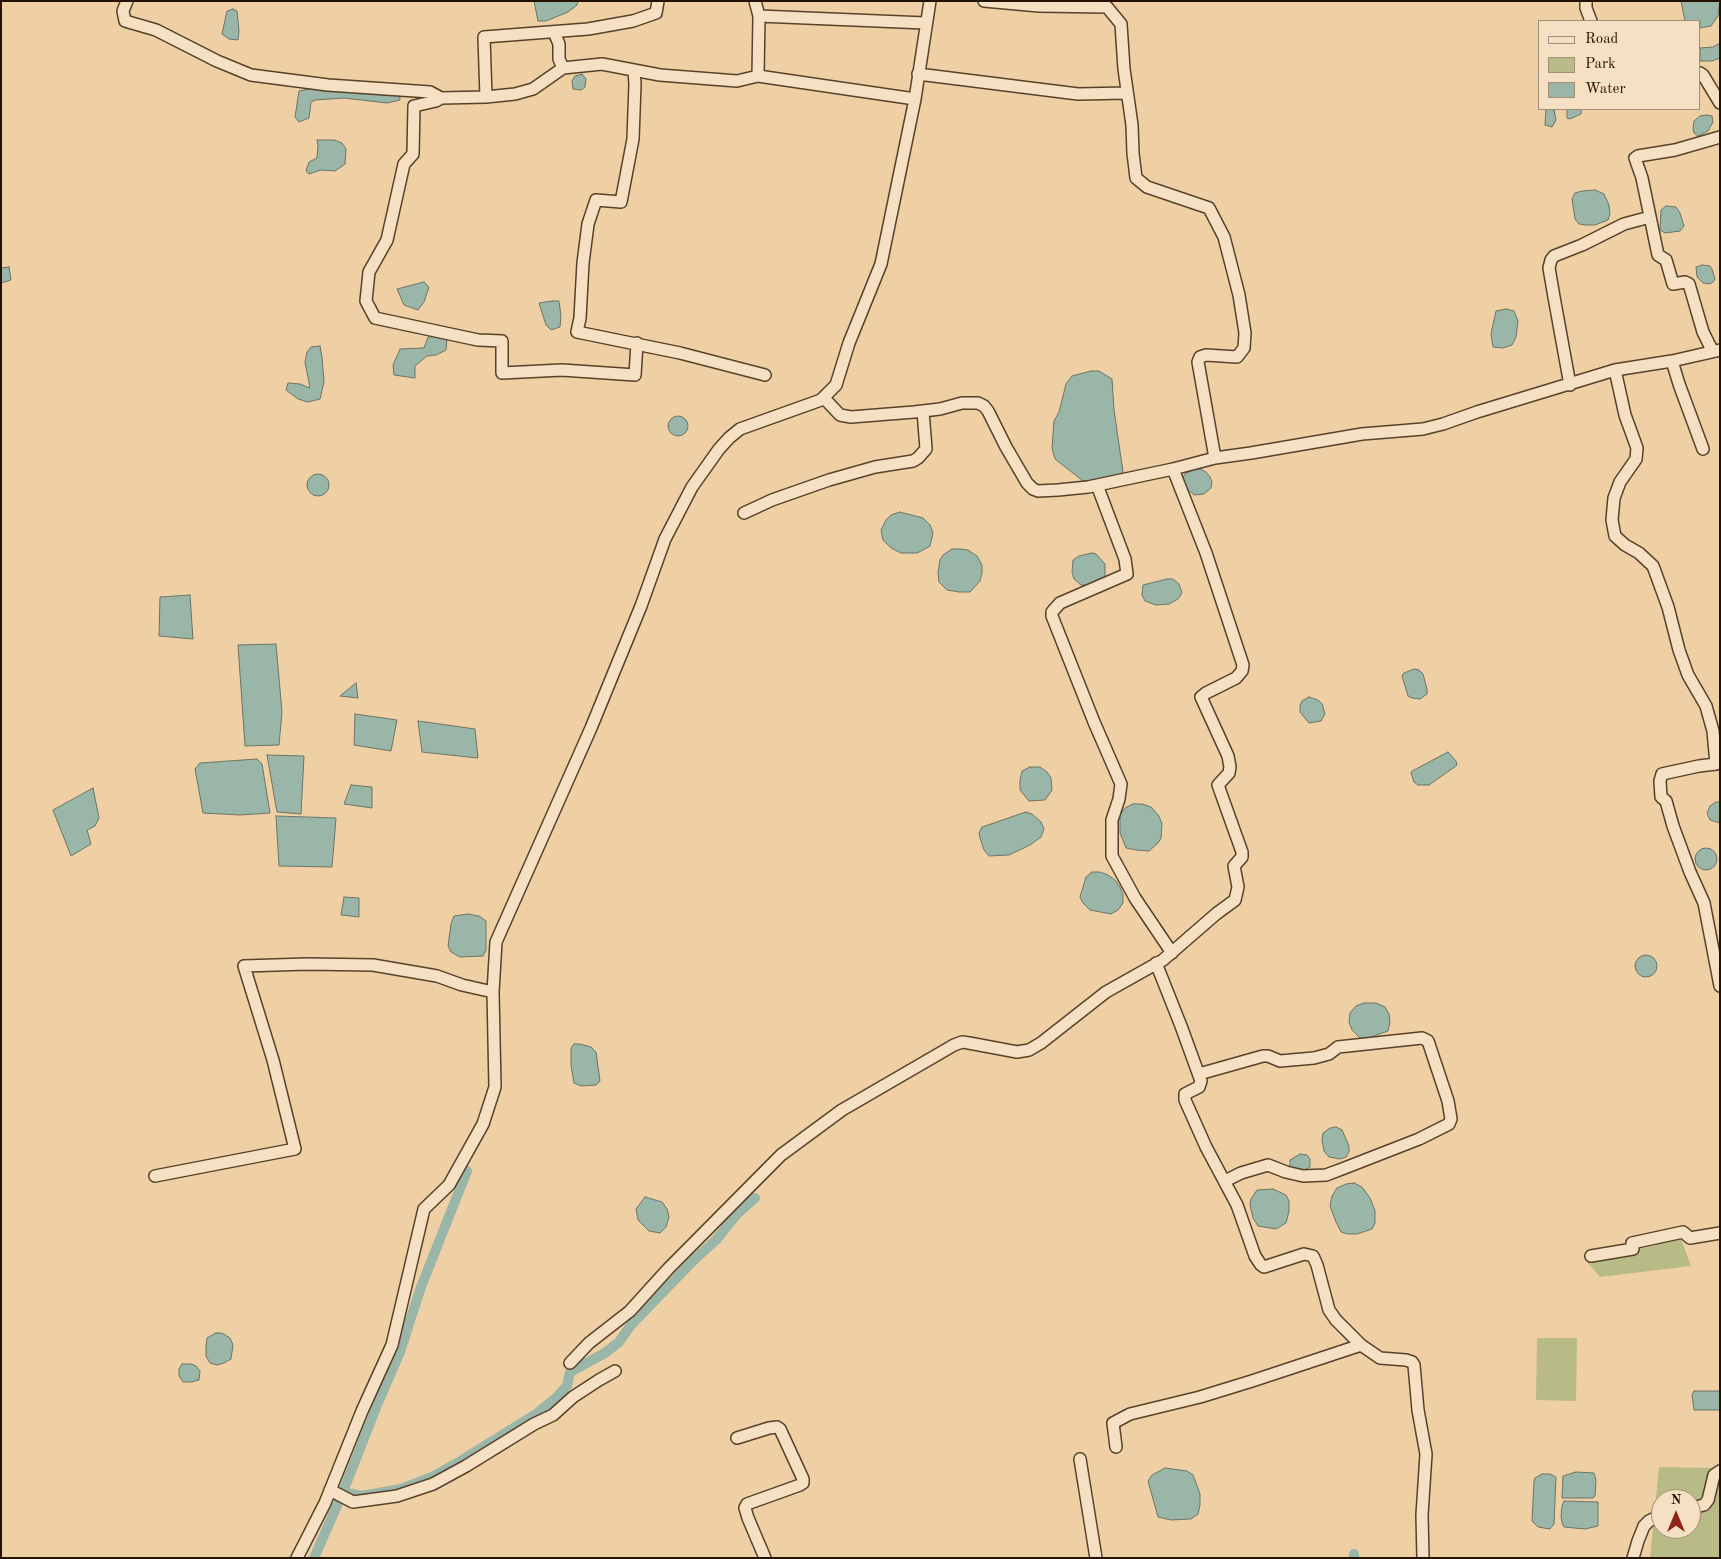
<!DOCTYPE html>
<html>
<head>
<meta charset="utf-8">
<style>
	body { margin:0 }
	#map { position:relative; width:1721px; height:1559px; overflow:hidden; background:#efd0a4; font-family:"Old Standard TT",serif }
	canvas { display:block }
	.frame { position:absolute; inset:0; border:2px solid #251100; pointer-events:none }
	.legend { position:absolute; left:1538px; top:20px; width:162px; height:90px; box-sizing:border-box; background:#f5e0c4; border:1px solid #a28d76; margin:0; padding:6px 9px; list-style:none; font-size:15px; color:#251100 }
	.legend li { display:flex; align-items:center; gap:10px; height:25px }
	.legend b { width:25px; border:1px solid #a28d76 }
	.north { position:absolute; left:1651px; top:1489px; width:50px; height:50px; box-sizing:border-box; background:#f5e0c4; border:1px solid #a28d76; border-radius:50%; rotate:0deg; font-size:14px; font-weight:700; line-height:20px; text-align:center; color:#251100 }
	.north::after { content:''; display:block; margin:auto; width:18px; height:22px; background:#8f2418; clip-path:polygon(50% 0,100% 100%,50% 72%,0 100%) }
</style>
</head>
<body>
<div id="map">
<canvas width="1721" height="1559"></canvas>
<div class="frame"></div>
<ul class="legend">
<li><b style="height:6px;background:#f5e0c4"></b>Road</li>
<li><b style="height:14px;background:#b8bb86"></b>Park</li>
<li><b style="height:14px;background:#9ab6a9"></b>Water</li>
</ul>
<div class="north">N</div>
</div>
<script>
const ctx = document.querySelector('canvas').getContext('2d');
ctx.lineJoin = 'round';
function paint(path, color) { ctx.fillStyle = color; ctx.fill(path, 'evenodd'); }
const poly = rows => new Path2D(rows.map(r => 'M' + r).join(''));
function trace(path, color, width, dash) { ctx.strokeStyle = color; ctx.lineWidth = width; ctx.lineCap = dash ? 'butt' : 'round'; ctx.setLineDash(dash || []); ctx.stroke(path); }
const green = poly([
	[1681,1239,1691,1266,1600,1277,1587,1262],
	[1537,1338,1577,1338,1576,1401,1536,1400],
	[1659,1467,1720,1468,1720,1557,1650,1558],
	[1661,1499,1691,1499,1691,1529,1661,1529]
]);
const water = poly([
	[534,1,578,1,577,5,568,12,546,21,538,21,534,1],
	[1681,1,1720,1,1718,16,1711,26,1700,28,1700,21,1685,21,1681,1],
	[233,9,237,11,239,31,238,40,229,39,222,34,227,11,233,9],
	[1720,43,1720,58,1712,61,1700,61,1700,48,1713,47,1720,43],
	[582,74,586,79,585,87,581,90,573,89,572,81,575,76,582,74],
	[309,89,400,94,400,100,387,103,344,98,315,100,311,102,309,118,299,122,295,117,299,91,309,89],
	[1546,109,1554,110,1556,120,1552,127,1545,125,1546,109],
	[1567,109,1581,109,1581,114,1570,119,1567,118,1567,109],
	[1707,115,1712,116,1713,122,1708,131,1698,136,1694,133,1693,128,1694,121,1700,116,1707,115],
	[317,140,334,140,342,143,346,149,345,164,335,171,321,170,309,174,306,171,309,162,317,158,318,146,317,140],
	[1595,190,1604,194,1609,205,1610,214,1608,220,1595,225,1586,225,1579,224,1575,219,1572,199,1575,193,1582,191,1595,190],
	[1666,206,1676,207,1680,213,1684,226,1680,231,1665,233,1660,230,1661,210,1666,206],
	[1702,265,1710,266,1712,269,1715,279,1713,282,1710,284,1703,283,1697,277,1696,267,1702,265],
	[9,267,11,280,1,283,1,268,9,267],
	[424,282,429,287,424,302,418,310,404,305,397,289,424,282],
	[552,301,559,301,561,316,560,327,551,330,546,325,539,303,552,301],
	[1506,309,1514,311,1518,321,1516,337,1512,345,1503,348,1493,347,1491,334,1496,311,1506,309],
	[438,336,447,338,446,350,436,355,427,356,415,366,415,378,394,375,393,365,400,349,424,348,428,337,438,336],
	[320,346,322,357,324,382,320,399,308,402,298,399,286,390,288,383,300,384,310,388,305,362,307,352,311,347,320,346],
	[1091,371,1099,371,1112,379,1114,410,1123,472,1118,476,1095,481,1083,481,1055,459,1052,448,1054,421,1059,412,1066,384,1072,376,1091,371],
	'668 426a10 10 0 1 1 20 0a10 10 0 1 1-20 0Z',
	[1200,469,1206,472,1210,477,1212,482,1211,488,1204,494,1194,495,1185,487,1183,477,1185,474,1192,470,1200,469],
	'307 485a11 11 0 1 1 22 0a11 11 0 1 1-22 0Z',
	[900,512,923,518,930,525,933,533,930,546,925,549,917,553,901,553,891,548,883,540,881,530,886,520,891,515,900,512],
	[952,549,960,549,968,550,977,556,982,565,982,573,980,581,970,592,959,592,947,590,939,582,938,573,940,560,943,555,952,549],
	[1092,553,1096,554,1105,564,1105,576,1101,582,1095,585,1081,585,1074,579,1072,572,1073,560,1079,556,1092,553],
	[1167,579,1173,579,1179,584,1182,593,1178,599,1169,604,1156,605,1145,601,1142,595,1143,585,1167,579],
	[190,595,193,639,159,636,160,597,190,595],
	[276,644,282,712,279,745,245,746,238,645,276,644],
	[1414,669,1419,670,1423,674,1427,689,1427,694,1420,699,1412,698,1408,696,1402,676,1404,673,1414,669],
	[356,683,358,698,340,696,356,683],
	[1309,697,1318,700,1322,704,1325,714,1321,721,1309,723,1300,712,1300,706,1302,701,1309,697],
	[355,714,397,720,391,751,354,745,355,714],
	[418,721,475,729,478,758,422,752,418,721],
	[1448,752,1456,761,1457,765,1456,766,1429,785,1418,785,1414,782,1411,773,1412,771,1448,752],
	[267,755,304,756,301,814,277,812,267,755],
	[257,759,262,764,270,813,240,815,203,813,195,769,200,763,257,759],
	[1030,767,1040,767,1047,772,1051,778,1052,790,1045,800,1029,801,1020,790,1020,780,1022,771,1030,767],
	[351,785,372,787,372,808,344,804,351,785],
	[93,788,99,818,95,826,87,830,91,844,71,856,53,810,93,788],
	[1716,802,1720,802,1720,823,1710,820,1707,813,1710,806,1716,802],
	[1133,804,1142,804,1151,807,1159,816,1162,824,1161,838,1158,843,1149,851,1136,850,1126,848,1120,833,1120,815,1125,808,1133,804],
	[1026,812,1032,814,1041,822,1044,829,1041,837,1030,845,1009,855,989,856,984,850,980,838,979,833,982,827,1026,812],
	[276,816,336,818,332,867,279,866,276,816],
	'1695 859a11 11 0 1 1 22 0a11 11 0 1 1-22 0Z',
	[1092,872,1100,872,1108,875,1115,880,1120,887,1123,895,1123,903,1118,910,1111,914,1090,910,1083,903,1080,897,1086,877,1092,872],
	[344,897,359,898,359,917,341,915,344,897],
	[468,914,479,916,486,921,486,950,483,956,460,957,451,952,448,946,451,924,454,916,468,914],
	'1635 966a11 11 0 1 1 22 0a11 11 0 1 1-22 0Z',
	[1364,1003,1376,1003,1385,1007,1389,1014,1390,1022,1388,1031,1368,1038,1360,1038,1352,1030,1349,1022,1350,1013,1356,1006,1364,1003],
	[574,1044,580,1044,591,1047,596,1052,600,1081,596,1085,581,1086,574,1083,571,1065,571,1048,574,1044],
	[1336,1127,1342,1130,1349,1146,1349,1152,1346,1157,1340,1159,1329,1157,1324,1151,1322,1140,1323,1133,1330,1128,1336,1127],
	[1300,1154,1307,1155,1310,1159,1310,1167,1305,1170,1290,1170,1290,1160,1300,1154],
	[1354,1183,1362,1187,1370,1198,1375,1211,1375,1223,1372,1229,1357,1234,1348,1234,1341,1232,1336,1222,1330,1206,1332,1196,1337,1188,1346,1184,1354,1183],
	[1273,1189,1286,1195,1289,1201,1289,1211,1286,1223,1276,1229,1258,1226,1253,1218,1250,1205,1251,1199,1257,1190,1273,1189],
	[645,1197,662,1202,667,1209,669,1217,666,1227,660,1233,649,1231,638,1220,636,1209,645,1197],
	[216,1333,222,1333,230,1338,233,1345,231,1359,224,1363,217,1365,210,1363,206,1356,206,1347,207,1338,216,1333],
	[182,1364,191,1364,196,1366,200,1371,199,1380,191,1382,183,1382,179,1376,179,1369,182,1364],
	[1694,1391,1720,1391,1720,1410,1694,1410,1692,1395,1694,1391],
	[1165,1468,1187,1471,1193,1475,1200,1494,1200,1505,1198,1514,1191,1519,1171,1520,1158,1517,1148,1481,1152,1475,1165,1468],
	[1576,1472,1594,1473,1596,1480,1595,1496,1593,1498,1562,1498,1563,1476,1576,1472],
	[1542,1474,1550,1474,1556,1477,1554,1524,1550,1529,1538,1527,1532,1521,1534,1481,1535,1478,1542,1474],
	[1564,1501,1598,1502,1598,1526,1585,1529,1564,1527,1562,1523,1561,1516,1562,1506,1564,1501]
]);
const canal = poly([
	[343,1492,361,1496,401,1489,432,1477,462,1460,536,1414,556,1398,567,1386,570,1372,605,1353,619,1342,631,1325,695,1259,716,1240,737,1214,755,1198],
	[314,1558,343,1492,377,1405,400,1352,421,1287,467,1171],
	[1354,1558,1354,1554]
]);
const minor = poly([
	[127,1,123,11,125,21,156,30,217,61,251,75,328,85,430,92,441,98,486,97,515,94,533,89,563,68,602,64,660,75,737,81,758,76,915,99],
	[755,1,759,16],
	[984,1,1039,6,1107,7,1121,24,1124,69,1132,125,1133,153,1136,178,1147,187,1209,208,1224,237,1239,295,1245,333,1244,348,1237,357,1206,355,1200,357,1198,362,1215,458],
	[1586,1,1586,8,1591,21],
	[554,32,559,44,559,59,563,68],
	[634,71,635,84,633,139,621,202,596,200,588,224,583,263,580,318,577,332,680,353,765,375],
	[1700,73,1703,75,1720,103],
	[918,74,1078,94,1127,93],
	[758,76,759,16,925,23],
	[486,97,484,37,588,29,633,21,656,13,658,1],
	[441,98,436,101,414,106,413,154,404,164,387,240,369,272,366,301,375,318,478,340,502,341,502,373,562,370,635,375,637,343],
	[1712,350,1703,332,1689,284,1685,282,1673,284,1666,260,1658,255,1642,178,1635,158,1638,156,1675,150,1720,137],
	[1672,361,1679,384,1703,449],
	[1615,370,1625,415,1637,448,1636,459,1620,482,1614,498,1612,520,1615,536,1625,545,1639,553,1653,566,1668,607,1679,650,1688,675,1706,706,1713,731,1716,764,1699,766,1662,774,1660,781,1661,797,1666,801,1673,826,1690,872,1704,903,1720,986],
	[1570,385,1554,297,1549,268,1551,260,1554,256,1582,245,1624,224,1650,217],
	[824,398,840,415,851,417,914,412,940,409,962,403,978,403,984,406,988,411,1006,447,1027,483,1033,489,1038,491,1058,490,1088,487,1173,469,1215,458,1251,453,1362,434,1423,429,1443,424,1477,412,1615,370,1672,361,1720,350],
	[1097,485,1125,559,1127,574,1060,603,1052,612,1052,616,1094,722,1121,784,1119,799,1112,820,1112,856,1135,898,1172,953],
	[744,513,772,500,829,480,875,467,913,461,918,458,926,449,923,411],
	[1156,963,1181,1026,1201,1081,1199,1087,1185,1094,1185,1100,1206,1147,1237,1205,1255,1256,1261,1265,1264,1267,1304,1254,1313,1256,1317,1265,1329,1310,1336,1320,1361,1345,1380,1358,1406,1360,1412,1362,1414,1365,1418,1410,1426,1454,1422,1515,1423,1558],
	[1199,1074,1263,1056,1268,1056,1280,1061,1314,1058,1329,1054,1338,1047,1422,1038,1428,1041,1448,1101,1451,1119,1449,1124,1419,1139,1342,1169,1326,1175,1303,1176,1286,1172,1268,1165,1241,1173,1225,1181],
	[155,1176,295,1149,273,1060,244,966,307,964,373,965,437,976,462,985,493,992],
	[1591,1256,1633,1249,1632,1243,1683,1232,1690,1238,1720,1233],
	[570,1363,589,1343,630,1311,668,1269,781,1155,842,1110,954,1045,962,1042,969,1043,1017,1052,1029,1050,1041,1043,1106,992,1163,960,1216,914,1235,900,1238,887,1234,866,1242,857,1242,852,1218,785,1229,773,1230,767,1228,756,1201,697,1206,693,1236,678,1242,671,1243,665,1206,553,1173,469],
	[737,1438,769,1428,777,1427,780,1429,803,1479,803,1483,800,1485,747,1504,745,1508,748,1518,765,1558],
	[1116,1447,1113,1423,1130,1414,1200,1397,1252,1381,1361,1345],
	[1080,1459,1096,1558],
	[330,1490,353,1502,397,1496,433,1484,466,1466,534,1424,553,1415,573,1397,599,1380,615,1371],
	[1691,1508,1704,1505,1708,1500,1714,1475,1720,1471],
	[297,1558,325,1503,362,1411,392,1345,424,1209,449,1185,483,1124,495,1087,493,992,496,942,591,728,641,606,665,539,692,487,719,449,729,438,740,429,821,400,836,385,849,343,881,264,915,99,930,1],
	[1633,1558,1638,1541,1644,1526,1649,1521,1661,1515]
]);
paint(green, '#b8bb86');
paint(water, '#9ab6a9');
trace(water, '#6b7465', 1);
trace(canal, '#9ab6a9', 10);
trace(minor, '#584129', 14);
trace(minor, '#f5e0c4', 11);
</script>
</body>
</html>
